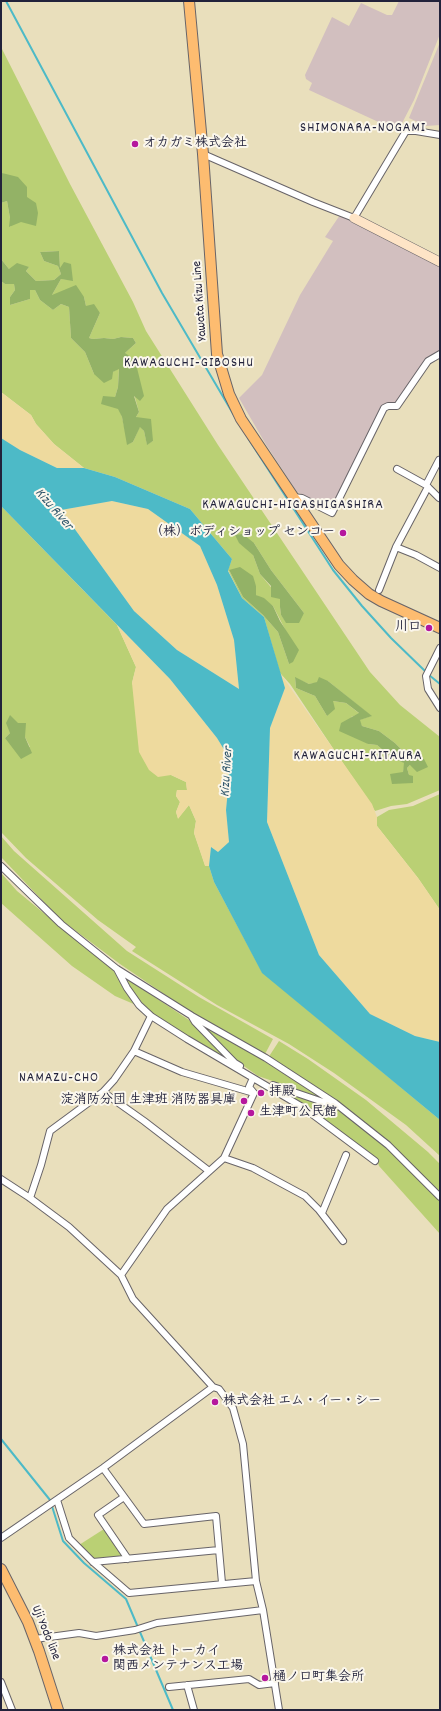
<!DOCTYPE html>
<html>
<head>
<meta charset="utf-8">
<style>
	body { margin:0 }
	#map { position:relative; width:441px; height:1711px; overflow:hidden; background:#e9dfbc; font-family:Dekko,sans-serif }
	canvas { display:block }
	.frame { position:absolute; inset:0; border:2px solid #22223b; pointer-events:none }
</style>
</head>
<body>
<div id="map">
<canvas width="441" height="1711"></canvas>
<div class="frame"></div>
</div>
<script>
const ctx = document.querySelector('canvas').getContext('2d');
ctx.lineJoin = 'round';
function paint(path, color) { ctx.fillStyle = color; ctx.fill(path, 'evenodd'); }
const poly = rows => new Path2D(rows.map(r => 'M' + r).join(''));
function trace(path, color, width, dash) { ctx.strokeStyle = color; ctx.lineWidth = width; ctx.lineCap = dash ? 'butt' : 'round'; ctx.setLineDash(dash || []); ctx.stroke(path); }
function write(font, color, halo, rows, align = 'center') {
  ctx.font = font + ' Dekko,"Klee One",sans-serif'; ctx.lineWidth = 4; ctx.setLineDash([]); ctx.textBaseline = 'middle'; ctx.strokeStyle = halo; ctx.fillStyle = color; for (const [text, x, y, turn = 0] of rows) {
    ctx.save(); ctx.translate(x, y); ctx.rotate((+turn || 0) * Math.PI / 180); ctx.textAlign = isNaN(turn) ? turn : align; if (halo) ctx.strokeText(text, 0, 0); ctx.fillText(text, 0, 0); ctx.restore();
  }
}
const industrial = poly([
	[399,1,440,1,440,34,414,100,398,131,309,90,312,83,306,79,305,75,332,17,349,26,361,3,387,15,392,15],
	[440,42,440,125,426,126,409,118],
	[340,215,361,224,440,264,440,352,426,359,396,402,385,403,381,408,331,509,297,492,265,443,239,398,262,375,300,295,333,241,325,237]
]);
const green = poly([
	[1,47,70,184,133,302,146,331,218,445,370,672,400,705,440,737,440,790,407,804,391,806,375,811,290,684,280,673,264,617,242,598,228,570,232,559,190,509,115,477,84,468,54,444,36,424,31,415,1,392,1,281,5,284,14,283,15,290,10,297,10,305,30,299,30,290,35,290,40,300,53,310,61,304,69,307,71,338,85,352,94,374,113,372,119,368,118,387,115,397,122,417,128,444,133,442,140,426,144,431,147,444,153,441,136,417,139,412,134,394,125,353,136,343,133,338,121,337,113,339,104,338,93,339,89,338,100,313,86,306,84,297,52,295,61,279,73,280,60,269,59,251,40,252,44,261,58,266,61,274,54,280,36,281,26,271,29,267,9,269,1,259,1,203,7,201,10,218,10,227,27,197,26,187,2,173,1,175],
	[254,543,271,570,304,613,286,622,281,615,280,607,280,598,260,574,253,555],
	[229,570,256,586,256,595,273,606,288,635,289,664,278,632,263,615,243,597],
	[295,678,309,684,328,681,371,716,359,720,362,726,379,731,395,743,409,757,424,759,410,765,407,768,409,775,403,772,405,763,391,757,377,745,368,744,351,717,360,714,346,703,333,701,327,716,315,696,296,688],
	[1,506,117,625,136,667,132,683,171,775,186,782,187,790,177,790,176,796,180,802,176,812,178,818,189,805,196,821,194,833,205,865,209,866,214,882,262,972,440,1120,440,1156,406,1125,334,1073,289,1044,217,1005,132,951,136,947,98,920,26,858,1,832],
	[10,733,25,737,30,747,5,738],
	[440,794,440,910,418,878,377,826,377,817,389,810,413,806],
	[1,836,14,851,127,951,199,997,273,1039,265,1054,192,1013,120,964,60,919,1,857],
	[1,873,17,891,114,971,123,988,136,1005,115,996,72,966,1,903],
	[123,976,189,1020,231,1063,152,1014,129,988],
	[197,1023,261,1059,322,1098,258,1076,241,1064],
	[279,1041,308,1059,366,1100,428,1152,440,1164,440,1192,406,1159,363,1122,268,1058],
	[279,1090,338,1109,385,1146,440,1201,440,1234,379,1166,377,1160,327,1121],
	[104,1529,124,1557,96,1560,91,1557,79,1545]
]);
const forest = poly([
	[2,173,18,177,27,187,27,197,36,203,38,213,36,226,21,222,9,227,10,218,7,201,1,203],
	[59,251,60,268,64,262,71,264,73,281,61,279,52,295,76,285,84,297,86,306,94,304,100,313,89,338,93,339,104,338,113,339,121,337,133,338,136,343,125,353,135,360,144,396,140,401,134,396,139,412,136,417,151,419,153,441,147,445,144,431,140,427,133,442,127,445,122,417,118,409,101,404,103,396,115,397,118,387,119,369,113,372,112,379,104,383,94,374,85,352,71,338,69,307,61,304,53,310,40,300,35,290,30,290,30,299,10,305,10,297,15,290,14,284,5,284,1,281,1,259,9,269,17,263,29,267,26,271,36,281,54,280,61,274,58,266,44,261,40,252],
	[243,534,254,543,271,570,304,613,299,623,286,623,281,615,280,607,280,599,271,597,271,586,260,574,253,555,239,543,235,535],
	[240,567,253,576,256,586,256,595,264,598,273,606,280,621,299,650,293,662,289,664,278,632,263,615,243,597,229,570],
	[295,677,309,684,317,682,319,677,328,681,372,716,360,720,362,726,379,731,395,743,409,757,424,759,428,767,417,772,410,765,407,768,409,775,413,776,413,783,392,784,390,774,403,772,404,763,391,757,377,745,368,744,339,731,341,723,359,713,346,703,333,701,335,709,327,716,315,696,296,688],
	[10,715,18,723,26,723,25,737,32,753,21,759,5,738,10,733,6,723]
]);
const sand = poly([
	[1,392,31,415,36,424,54,444,84,468,57,468,20,450,1,438],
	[112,501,148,509,200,546,217,585,234,640,239,689,177,650,134,611,61,510],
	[117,625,170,679,217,738,228,756,229,779,226,810,229,842,218,852,211,847,209,866,205,866,194,833,196,821,189,805,178,819,176,812,180,802,176,796,177,790,187,790,186,782,171,775,158,777,149,770,139,752,132,683,136,667],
	[280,673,372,804,377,817,377,826,418,878,440,910,440,1042,415,1036,370,1014,319,955,267,822,270,728,285,688]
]);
const water = poly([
	[1,438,20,450,57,468,84,468,115,477,190,509,232,559,228,571,242,598,264,617,285,688,270,728,267,822,319,955,370,1014,415,1036,440,1042,440,1120,262,973,214,882,209,866,211,847,218,852,229,842,226,810,229,779,228,756,217,738,170,679,1,506],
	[112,501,148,509,200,546,217,585,234,640,239,689,177,650,134,611,61,510]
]);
const stream = poly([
	[6,1,162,293,235,417],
	[248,438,333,570,362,606,391,638,426,672],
	[429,675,440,684],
	[1,1439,50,1500,63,1541,84,1563,126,1599,173,1710]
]);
const street = poly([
	[203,154,313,202,354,218,406,131,416,131,440,135],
	[397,469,426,485,439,498],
	[426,485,439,460],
	[293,497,302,498,332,513,384,408,388,406,397,406,428,361,440,354],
	[396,547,428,487],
	[379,590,396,547,416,555,440,568],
	[440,648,426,676,428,689,440,708],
	[1,866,61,924,117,969,192,1016,266,1058,335,1103,388,1145,440,1197],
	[117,969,127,988,139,1005,151,1016,187,1039,304,1108,375,1161],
	[192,1017,195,1022,235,1063,240,1066],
	[134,1051,182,1072,254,1093],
	[253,1078,249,1087,254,1093],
	[273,1085,332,1105],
	[103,1092,144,1121,209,1171],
	[224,1158,253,1168,305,1196,319,1210,343,1241],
	[1,1179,30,1198,69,1227,121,1275,133,1299,213,1387,219,1389,233,1408,243,1444,256,1581,263,1610,279,1710],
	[30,1198,41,1165,50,1131,103,1092,114,1080,134,1051,151,1016],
	[322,1213,346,1155],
	[121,1275,167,1209,224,1158,254,1093],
	[103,1468,144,1524,216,1516,222,1583],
	[124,1497,98,1515,128,1559],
	[57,1500,69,1538,93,1562,129,1593,256,1581],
	[1,1538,103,1468,213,1387],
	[93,1562,219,1550],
	[35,1639,79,1633,96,1636,135,1630,157,1623,263,1610],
	[1,1682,12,1710],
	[187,1685,194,1710],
	[169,1687,249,1679,259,1685,275,1683]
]);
const secondary = poly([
	[354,218,440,262]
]);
const primary = poly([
	[189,1,203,154,217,354,229,394,241,419,339,565,353,580,369,594,381,601,440,628],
	[1,1569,28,1622,39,1651,58,1710]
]);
const markers = [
	[135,144,4,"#b5179e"],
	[343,533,4,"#b5179e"],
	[429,628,4,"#b5179e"],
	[261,1093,4,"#b5179e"],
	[244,1101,4,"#b5179e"],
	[251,1113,4,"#b5179e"],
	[215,1402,4,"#b5179e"],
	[105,1659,4,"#b5179e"],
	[265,1678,4,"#b5179e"]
];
const poiNames = [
	["オカガミ株式会社",143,144],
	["（株）ボディショップ センコー",335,533,"right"],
	["川口",421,628,"right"],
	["拝殿",269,1093],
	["淀消防分団 生津班 消防器具庫",236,1101,"right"],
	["生津町公民館",259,1113],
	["株式会社 エム・イー・シー",223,1402],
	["株式会社 トーカイ",113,1652],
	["関西メンテナンス工場",113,1667],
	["樋ノ口町集会所",273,1678]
];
const streetNames = [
	["Yawata Kizu Line",201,301,-94],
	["Uji Yodo line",45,1633,68]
];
const neighbourhoodNames = [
	["SHIMONARA-NOGAMI",363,129],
	["KAWAGUCHI-GIBOSHU",189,364],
	["KAWAGUCHI-HIGASHIGASHIRA",293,506],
	["KAWAGUCHI-KITAURA",358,757],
	["NAMAZU-CHO",59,1079]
];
const waterNames = [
	["Kizu River",53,510,49],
	["Kizu River",228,772,-86]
];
paint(industrial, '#d2bfbf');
paint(green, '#bad074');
paint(forest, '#93b266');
paint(sand, '#eeda9e');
paint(water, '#4dbac7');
trace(stream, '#4dbac7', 2);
trace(street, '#686468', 8);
trace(secondary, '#686468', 10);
trace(primary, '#686468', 12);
trace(street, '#fff', 6);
trace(secondary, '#fee4c6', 9);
trace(primary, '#fdbc70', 10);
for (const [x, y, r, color] of markers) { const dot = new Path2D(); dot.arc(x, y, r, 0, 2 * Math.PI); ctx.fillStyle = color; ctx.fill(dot); trace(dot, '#fbf7ec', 1.5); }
write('bold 13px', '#22223b', '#fbf7ec', poiNames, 'left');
write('13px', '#22223b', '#fbf7ec', streetNames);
ctx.letterSpacing = '1px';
write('14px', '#22223b', '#fbf7ec', neighbourhoodNames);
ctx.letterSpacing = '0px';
write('italic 14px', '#31576c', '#fbf7ec', waterNames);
</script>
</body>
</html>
